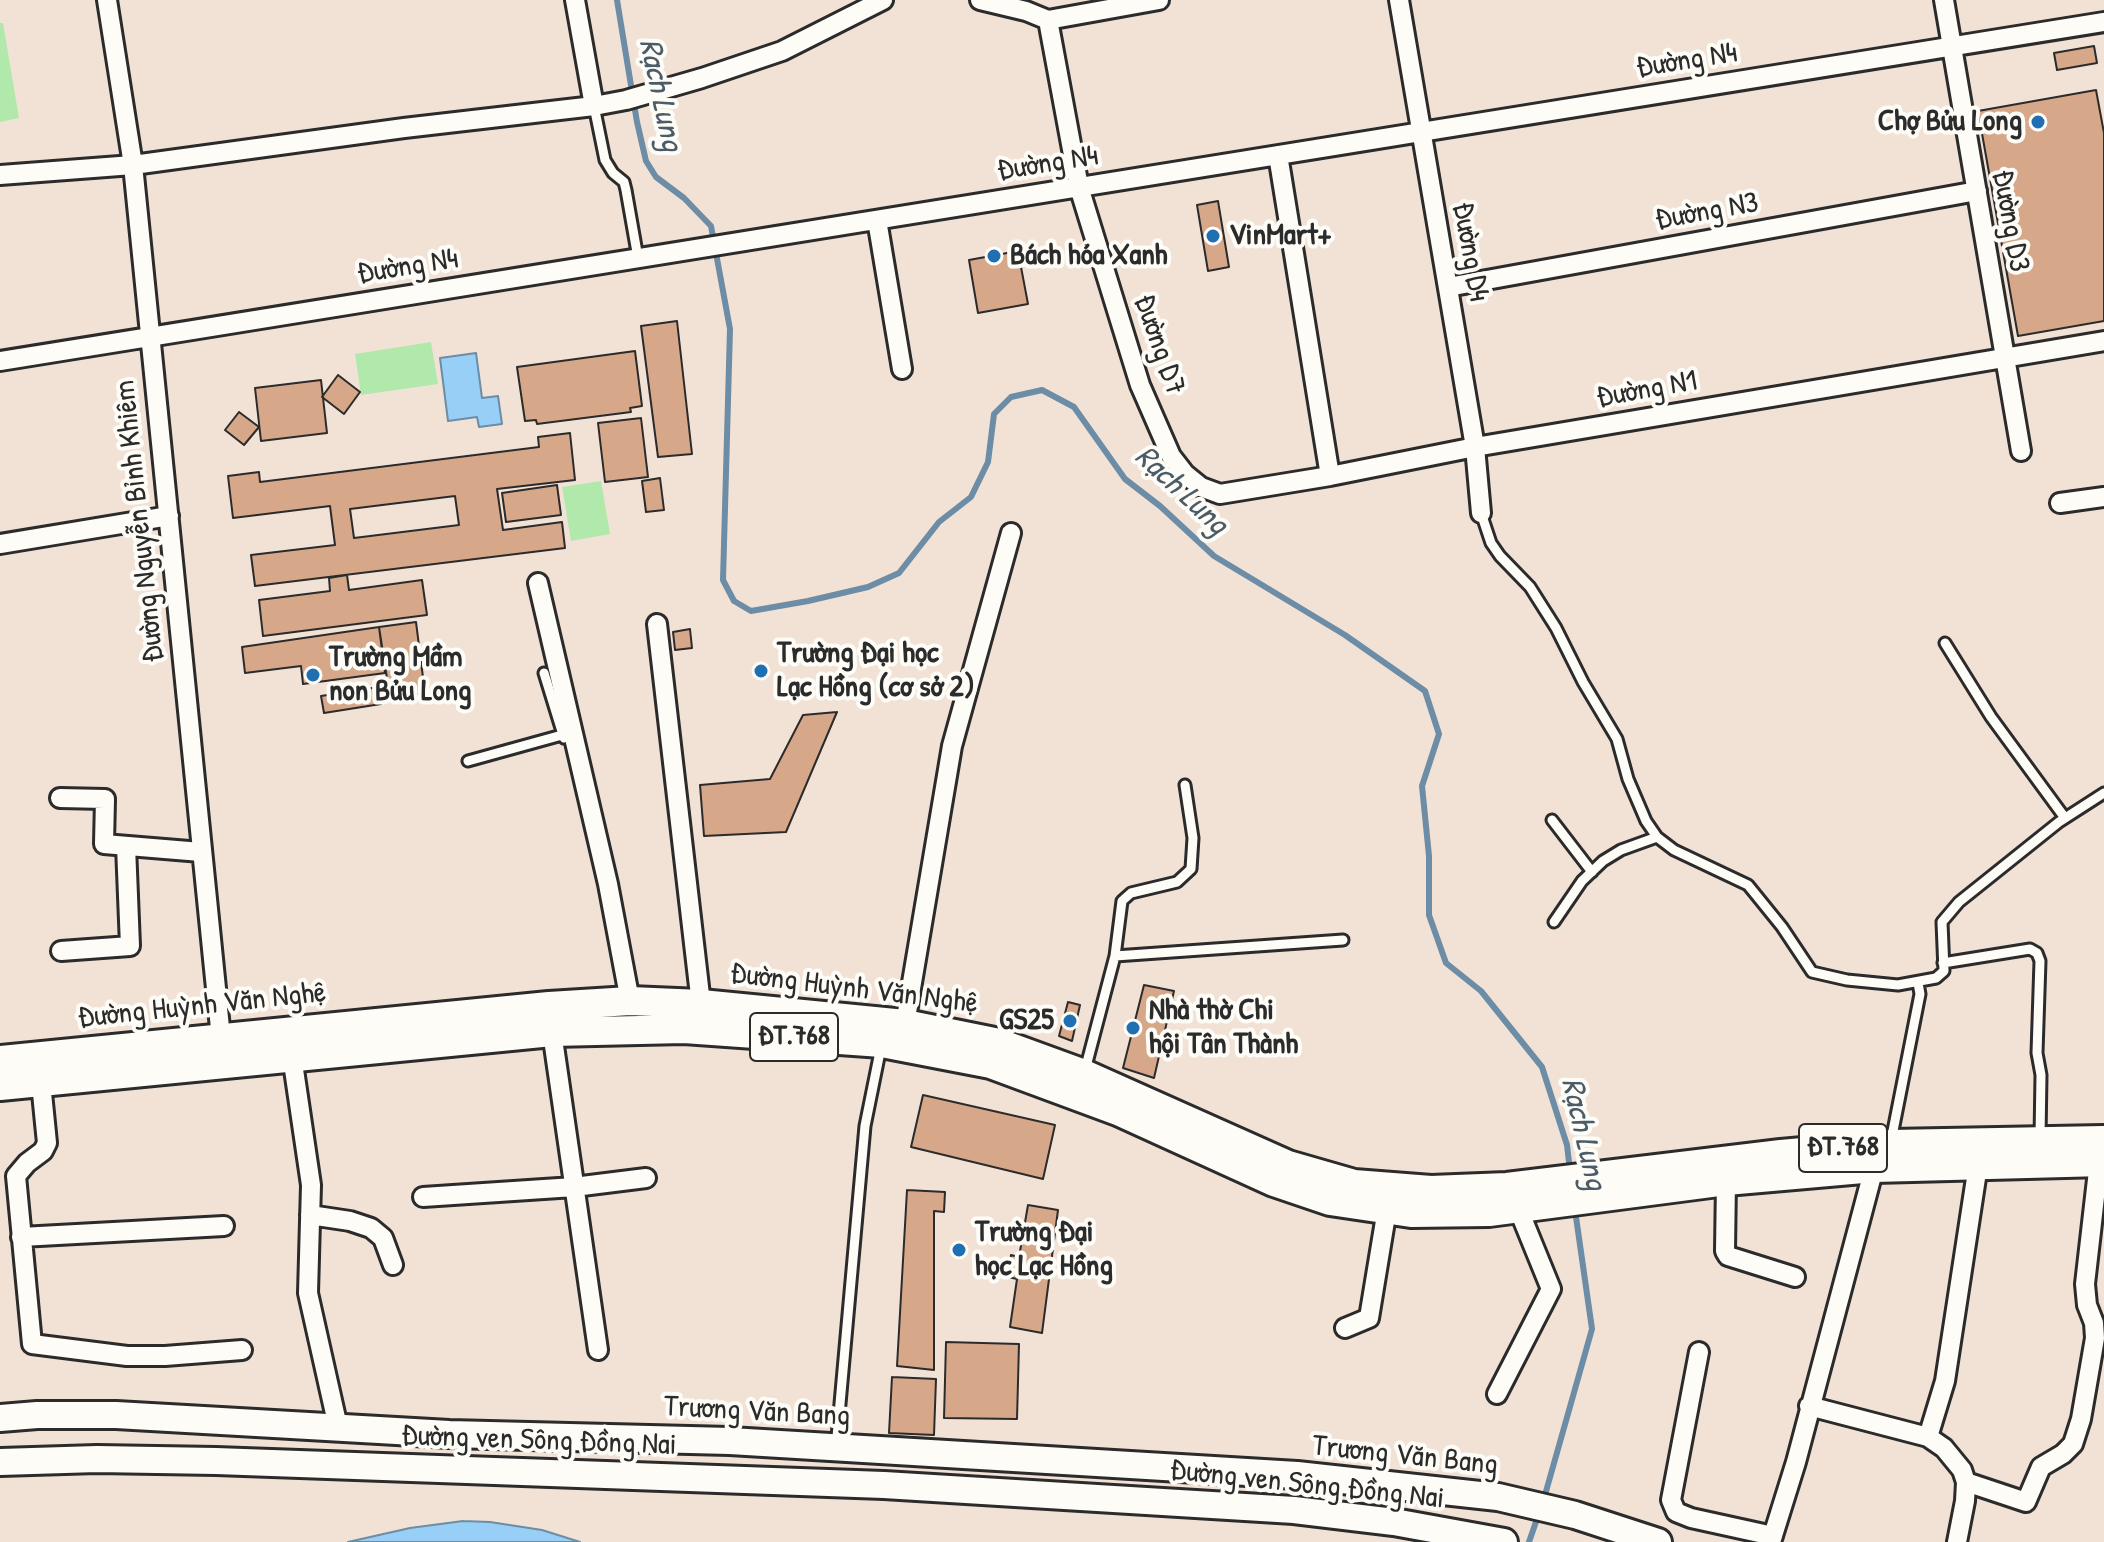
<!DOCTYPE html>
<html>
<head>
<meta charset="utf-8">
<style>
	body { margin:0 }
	canvas { display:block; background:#f2e2d6 }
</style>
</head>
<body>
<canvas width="2104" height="1542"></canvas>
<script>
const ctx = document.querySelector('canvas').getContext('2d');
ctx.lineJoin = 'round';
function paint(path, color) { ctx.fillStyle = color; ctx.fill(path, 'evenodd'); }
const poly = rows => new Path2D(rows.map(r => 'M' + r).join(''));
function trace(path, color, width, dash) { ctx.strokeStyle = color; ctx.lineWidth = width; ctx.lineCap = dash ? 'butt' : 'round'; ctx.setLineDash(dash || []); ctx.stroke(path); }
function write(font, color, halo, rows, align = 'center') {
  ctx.font = font + ' "Patrick Hand",sans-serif'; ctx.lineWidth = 8; ctx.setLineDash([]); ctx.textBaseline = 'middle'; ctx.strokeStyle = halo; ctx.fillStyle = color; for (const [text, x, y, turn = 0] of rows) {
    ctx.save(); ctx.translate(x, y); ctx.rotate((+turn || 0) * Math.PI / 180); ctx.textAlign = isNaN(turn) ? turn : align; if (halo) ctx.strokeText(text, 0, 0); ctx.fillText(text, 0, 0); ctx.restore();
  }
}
const green = poly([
	[0,23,3,23,19,118,0,122],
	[431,342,438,384,361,395,355,354],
	[601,481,610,534,571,541,562,487]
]);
const water = poly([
	[476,353,482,398,498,396,502,424,479,427,477,417,448,421,440,358,476,353],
	[463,1521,490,1522,542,1530,580,1542,348,1542,410,1528,463,1521]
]);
const stream = poly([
	[617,0,637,122,646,161,656,177,684,198,711,226,730,329,723,580,734,601,751,611,808,601,868,587,899,573,939,522,971,497,988,462,994,414,1011,397,1042,390,1074,407,1125,479,1160,506,1214,556,1345,635,1425,691,1439,734,1422,786,1429,856,1429,915,1446,963,1481,991,1542,1067,1567,1145,1570,1171],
	[1543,1502,1592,1329,1575,1210],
	[1529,1542,1539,1513]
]);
const building = poly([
	[2094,46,2097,63,2057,70,2054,53,2094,46],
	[2096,90,2104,133,2104,321,2018,336,1978,111,2096,90],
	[1218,201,1229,267,1208,271,1197,205,1218,201],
	[1018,251,1028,304,978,313,969,260,1018,251],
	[677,321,692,454,658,457,641,326,677,321],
	[635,351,642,406,630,408,631,412,537,424,536,420,525,421,517,367,635,351],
	[338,375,360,392,344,414,322,397,338,375],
	[321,380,327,433,261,441,255,388,321,380],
	[239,412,259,427,244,445,225,430,239,412],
	[641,418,648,477,605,482,598,423,641,418],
	[570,433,575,480,497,489,503,530,562,522,565,548,255,586,251,555,335,545,330,506,233,518,228,476,259,472,260,482,539,447,538,437,570,433],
	[455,496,459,525,354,538,350,509,455,496],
	[660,478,664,510,646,512,642,481,660,478],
	[557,485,561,515,506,522,502,493,557,485],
	[347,575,349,590,422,580,427,615,263,636,259,600,330,591,329,578,347,575],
	[416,622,425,693,390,698,379,627,416,622],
	[379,627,385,673,303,684,301,666,245,673,242,647,379,627],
	[690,629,692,648,675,650,673,632,690,629],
	[379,687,381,704,324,713,321,696,379,687],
	[837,712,786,832,704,836,700,785,770,779,803,715,837,712],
	[1144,985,1174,991,1154,1078,1123,1068,1144,985],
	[1068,1002,1080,1005,1072,1041,1059,1036,1068,1002],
	[923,1095,1055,1125,1043,1179,911,1147,923,1095],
	[907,1190,945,1192,944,1212,934,1211,934,1370,897,1366,907,1190],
	[1028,1205,1058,1210,1042,1333,1010,1327,1017,1279,1008,1277,1011,1255,1019,1257,1028,1205],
	[946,1342,1019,1344,1017,1419,944,1418,946,1342],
	[892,1377,936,1379,934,1435,889,1433,892,1377]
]);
const service = poly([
	[594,106,605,160,613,173,624,182,626,190,638,258],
	[1481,513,1491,543,1500,556,1530,587,1556,628,1583,682,1617,739,1628,779,1646,821,1657,837,1674,850,1748,885,1782,927,1812,972,1847,980,1898,985,1936,978,1944,971,1942,922,1959,902,2059,822,2104,793],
	[1945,643,1991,717,2065,818],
	[544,673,564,738],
	[468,761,562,735],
	[1552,820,1592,872],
	[1554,922,1582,881,1603,861,1621,850,1657,837],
	[1115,956,1343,940],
	[1943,963,2030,949,2037,953,2040,961,2037,1053,2041,1075,2040,1138],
	[1085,1070,1115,956,1122,901,1131,893,1177,882,1191,869,1193,838,1185,785],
	[1891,1141,1920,994,1918,983],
	[837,1437,865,1126,881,1047]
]);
const minor = poly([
	[107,0,133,165,221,1038],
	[575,0,594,106],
	[980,0,1026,11,1048,20],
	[1399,0,1475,447,1481,513],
	[1944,0,2021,451],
	[1048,20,1079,187,1140,385,1171,456,1185,474,1201,487,1220,494,1330,476,1475,447,2104,341],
	[1048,20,1159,0],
	[1278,155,1330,476],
	[0,175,133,165,404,128,594,106,626,100,702,78,782,51,883,0],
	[877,220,902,369],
	[1448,287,1977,191],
	[0,361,2104,22],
	[2060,503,2104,497],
	[0,544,169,516],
	[538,583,608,884,630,1001],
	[657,624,701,1004],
	[60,798,105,799,104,844,201,852],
	[61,951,130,946,126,846],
	[905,1024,952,746,1011,533],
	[552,1032,598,1350],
	[292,1056,311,1185,308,1293,338,1427],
	[41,1083,47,1143,43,1151,27,1163,16,1176,32,1344,127,1356,165,1356,242,1350],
	[1726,1181,1725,1251,1728,1256,1795,1277],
	[423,1197,574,1187,646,1178],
	[310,1215,350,1221,371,1228,383,1238,393,1265],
	[21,1237,224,1226],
	[1345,1328,1369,1318,1387,1209],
	[1699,1352,1671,1500,1676,1512,1691,1518,1773,1536],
	[1497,1394,1551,1289,1518,1208],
	[1809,1406,1928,1437,1944,1448,1962,1470,1966,1482,1965,1501,1957,1542],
	[1928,1437,1945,1381,1978,1165],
	[1966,1482,2026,1502,2041,1467,2063,1454,2073,1444,2081,1419,2095,1338,2094,1323,2087,1305,2085,1284,2099,1162],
	[1771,1542,1796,1462,1874,1168]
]);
const secondary = poly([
	[0,1418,37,1415,116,1415,449,1434,730,1441,1297,1475,1498,1497,1575,1515,1658,1542],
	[0,1462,97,1459,216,1461,884,1485,1294,1510,1394,1522,1504,1542]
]);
const primary = poly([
	[0,1060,549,1006,630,1001,701,1004,905,1024,999,1043,1084,1074,1288,1165,1354,1184,1431,1190,1507,1187,1781,1154,1891,1144,2104,1140],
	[0,1086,552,1032,684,1029,882,1043,991,1064,1118,1111,1274,1182,1330,1201,1411,1213,1489,1212,1726,1181,1874,1168,2104,1162]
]);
const markers = [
	[2038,122,8,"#1f6fb2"],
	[1213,236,8,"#1f6fb2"],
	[994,256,8,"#1f6fb2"],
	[761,671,8,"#1f6fb2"],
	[313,675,8,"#1f6fb2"],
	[1070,1021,8,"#1f6fb2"],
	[1133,1028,8,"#1f6fb2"],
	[959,1250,8,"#1f6fb2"]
];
const shields = [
	[794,1037,88],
	[1843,1148,88]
];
const shieldNames = [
	["ĐT.768",794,1037],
	["ĐT.768",1843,1148]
];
const streetNames = [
	["Đường N4",1687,61,-9],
	["Đường N4",1048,164,-9],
	["Đường N3",1707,212,-10],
	["Đường D3",2010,221,80],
	["Đường D4",1470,252,80],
	["Đường N4",408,267,-9],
	["Đường D7",1159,345,71],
	["Đường N1",1647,390,-10],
	["Đường Nguyễn Bỉnh Khiêm",140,521,-96],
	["Đường Huỳnh Văn Nghệ",854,989,7],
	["Đường Huỳnh Văn Nghệ",202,1006,-6],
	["Trương Văn Bang",757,1412,3],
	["Đường ven Sông Đồng Nai",539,1441,2],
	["Trương Văn Bang",1405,1456,6],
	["Đường ven Sông Đồng Nai",1307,1485,6]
];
const poiNames = [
	["Chợ Bửu Long",2022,122,"right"],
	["VinMart+",1229,236],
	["Bách hóa Xanh",1010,256],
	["Trường Đại học",777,654],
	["Lạc Hồng (cơ sở 2)",777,688],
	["Trường Mầm",329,658],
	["non Bửu Long",329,692],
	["Nhà thờ Chi",1149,1011],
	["hội Tân Thành",1149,1045],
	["GS25",1054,1021,"right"],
	["Trường Đại",975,1233],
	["học Lạc Hồng",975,1267]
];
const waterNames = [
	["Rạch Lung",660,95,78],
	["Rạch Lung",1181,491,43],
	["Rạch Lung",1583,1134,77]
];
paint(green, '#b1e9ac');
paint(water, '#97cff6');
trace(water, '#6c8da5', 2);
trace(stream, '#6c8da5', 6);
paint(building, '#d7a789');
trace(building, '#2b2b2b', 2);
trace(service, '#2b2b2b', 15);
trace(minor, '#2b2b2b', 24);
trace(secondary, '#2b2b2b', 32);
trace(primary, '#2b2b2b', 34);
trace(service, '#fdfcf7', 9);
trace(minor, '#fdfcf7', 18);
trace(secondary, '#fdfcf7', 26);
trace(primary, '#fdfcf7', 28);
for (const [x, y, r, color] of markers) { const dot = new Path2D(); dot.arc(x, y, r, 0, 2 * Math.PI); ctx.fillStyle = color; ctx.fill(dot); trace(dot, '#fdfcf7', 3); }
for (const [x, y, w] of shields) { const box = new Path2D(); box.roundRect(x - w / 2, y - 24, w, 48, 6); ctx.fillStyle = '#fdfcf7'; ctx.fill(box); trace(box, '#2b2b2b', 2); }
write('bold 28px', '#2b2b2b', null, shieldNames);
write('30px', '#2b2b2b', '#fdfcf7', streetNames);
write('bold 30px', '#2b2b2b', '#fdfcf7', poiNames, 'left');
write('italic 32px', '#4b5c68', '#fdfcf7', waterNames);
</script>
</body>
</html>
